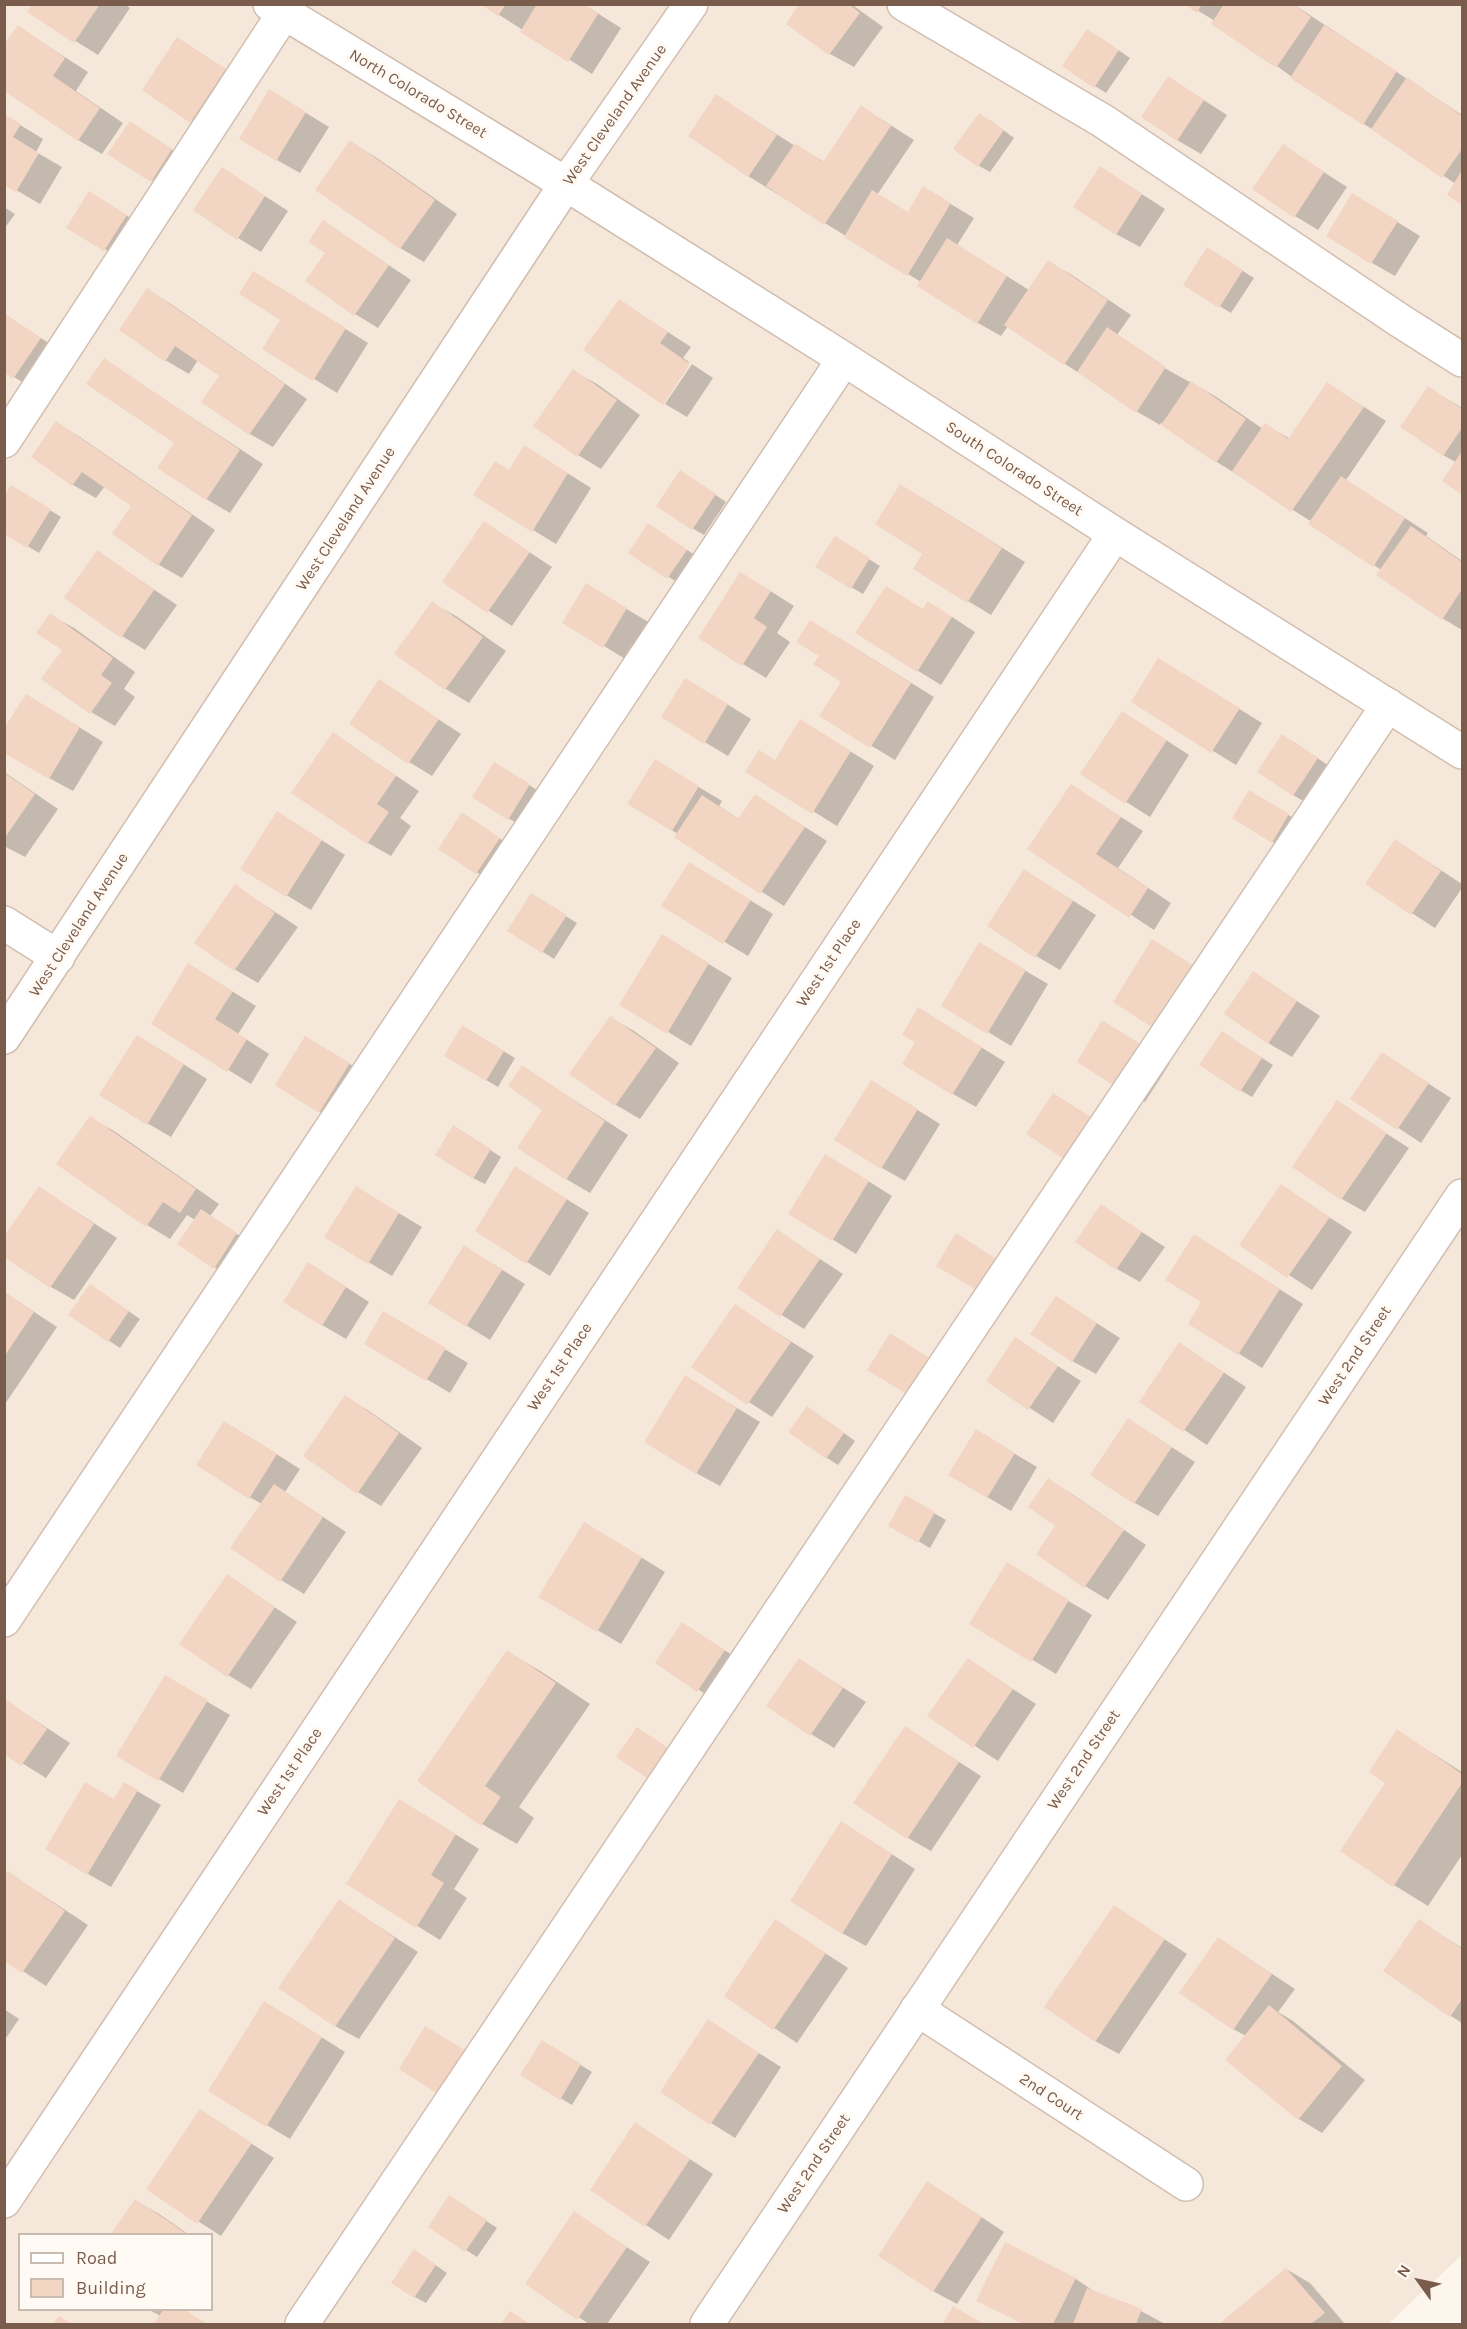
<!DOCTYPE html>
<html>
<head>
<meta charset="utf-8">
<style>
	body { margin:0 }
	#map { position:relative; width:1467px; height:2329px; overflow:hidden; background:#fdf6ec; font-family:Karla,sans-serif }
	canvas { display:block }
	.frame { position:absolute; inset:0; border:6px solid #7a5c4d; pointer-events:none }
	.legend { position:absolute; left:18px; top:2233px; width:195px; height:78px; box-sizing:border-box; background:#fffaf3; border:2px solid #cabbb1; margin:0; padding:8px 10px; list-style:none; font-size:18px; color:#7a5c4d }
	.legend li { display:flex; align-items:center; gap:12px; height:30px }
	.legend b { width:30px; border:2px solid #cabbb1 }
	.north { position:absolute; left:1389px; top:2251px; width:60px; height:60px; -webkit-text-stroke:4px #fffaf3; paint-order:stroke; rotate:303deg; font-size:16px; font-weight:700; line-height:24px; text-align:center; color:#7a5c4d }
	.north::after { content:''; display:block; margin:auto; width:21px; height:27px; background:#7a5c4d; clip-path:polygon(50% 0,100% 100%,50% 72%,0 100%) }
</style>
</head>
<body>
<div id="map">
<canvas width="1467" height="2329"></canvas>
<div class="frame"></div>
<ul class="legend">
<li><b style="height:8px;background:#fff"></b>Road</li>
<li><b style="height:16px;background:#f3d5c3"></b>Building</li>
</ul>
<div class="north">N</div>
</div>
<script>
const ctx = document.querySelector('canvas').getContext('2d');
ctx.lineJoin = 'round';
function paint(path, color) { ctx.fillStyle = color; ctx.fill(path, 'evenodd'); }
const poly = rows => new Path2D(rows.map(r => 'M' + r).join(''));
function trace(path, color, width, dash) { ctx.strokeStyle = color; ctx.lineWidth = width; ctx.lineCap = dash ? 'butt' : 'round'; ctx.setLineDash(dash || []); ctx.stroke(path); }
function write(font, color, halo, rows, align = 'center') {
  ctx.font = font + ' Karla,sans-serif'; ctx.lineWidth = 6; ctx.setLineDash([]); ctx.textBaseline = 'middle'; ctx.strokeStyle = halo; ctx.fillStyle = color; for (const [text, x, y, turn = 0] of rows) {
    ctx.save(); ctx.translate(x, y); ctx.rotate((+turn || 0) * Math.PI / 180); ctx.textAlign = isNaN(turn) ? turn : align; if (halo) ctx.strokeText(text, 0, 0); ctx.fillText(text, 0, 0); ctx.restore();
  }
}
const residential = poly([
	[5,5,1462,5,1462,2255,1388,2324,5,2324],
	[20,2234,212,2234,212,2310,20,2310]
]);
const shadow = poly([
	[34,4,124,4,130,8,98,55,29,12],
	[482,4,583,4,621,28,592,74],
	[801,4,851,4,883,27,854,67,830,54,788,24],
	[1187,4,1293,4,1462,115,1462,203,1449,195,1456,184,1292,77,1215,21],
	[18,27,88,72,76,91,123,123,102,154,78,140],
	[1099,37,1130,58,1106,93,1095,86],
	[178,39,249,84,215,135,144,90],
	[1169,78,1227,115,1201,154,1177,140],
	[717,96,795,146,796,145,824,162,861,107,884,121,914,140,877,195,909,214,924,188,974,218,957,245,1029,290,1048,262,1072,275,1131,315,1117,335,1160,363,1159,365,1215,396,1263,429,1266,425,1290,439,1328,384,1386,421,1346,480,1428,533,1426,536,1462,561,1462,630,1442,618,1381,570,1312,522,1217,462,1161,423,1160,425,1136,411,1008,326,1001,336,978,323,921,282,748,176],
	[293,105,329,127,300,173,277,160],
	[4,115,43,139,36,152,62,167,40,204,4,183],
	[991,121,1014,138,990,172,979,166],
	[141,129,183,157,163,187,110,153],
	[350,142,374,156,457,214,424,262,400,248],
	[1283,146,1347,187,1318,230,1295,216],
	[1101,168,1165,209,1140,247,1116,234],
	[223,169,288,211,261,252,238,238],
	[89,193,137,222,116,256,68,227],
	[4,207,15,214,4,229],
	[1376,209,1420,236,1395,276,1372,263],
	[324,222,411,280,378,328,355,314,327,253],
	[1219,256,1254,278,1231,313,1185,285],
	[277,286,368,343,337,393,264,348,282,319],
	[148,290,171,304,307,399,273,447,250,434,221,376,198,360,189,374,165,360],
	[620,301,691,347,683,358,689,362,662,402],
	[4,315,63,352,37,391,14,377],
	[104,360,263,464,230,513,206,499,176,443],
	[692,364,713,378,687,417,665,404],
	[573,371,597,384,640,415,601,469,578,455],
	[1429,388,1462,408,1462,493,1444,481,1457,463,1443,455],
	[56,423,80,437,215,530,182,578,159,565,133,506,105,486,96,498,73,485],
	[548,461,591,488,556,544,533,530,510,471],
	[692,479,726,502,704,535,692,528],
	[12,487,61,517,39,553,4,532],
	[924,499,1025,562,991,615,915,569,924,554],
	[485,523,552,567,512,626,444,582],
	[659,532,698,557,680,584,630,553],
	[835,538,880,566,863,594,817,567],
	[98,552,177,605,145,650,122,636],
	[764,587,794,606,777,633,790,642,766,678,700,638],
	[610,599,650,623,627,660,604,646],
	[432,603,456,616,506,651,469,703,446,689,396,653],
	[924,610,952,617,975,632,941,685,857,633],
	[50,615,74,628,135,672,124,689,135,697,115,726,91,712],
	[834,635,934,697,895,760,822,716,843,681],
	[1182,673,1262,723,1236,765,1133,702],
	[380,681,461,734,432,776,409,762],
	[709,693,751,719,728,756,663,717],
	[50,709,103,742,73,791,49,778],
	[1146,727,1189,755,1150,817,1082,774],
	[333,734,419,791,400,818,411,826,391,856,368,843],
	[824,735,874,766,837,826,748,771,776,762],
	[1294,742,1329,766,1305,802,1293,795],
	[506,770,540,792,520,825,508,818],
	[4,772,58,809,25,857,4,846],
	[679,775,722,801,719,806,740,820,756,796,827,841,784,906,676,837,678,834,629,804],
	[1072,786,1143,831,1118,868,1171,903,1154,930,1030,848],
	[1250,792,1300,822,1284,849,1234,818],
	[473,821,511,846,489,880,440,849],
	[301,827,345,855,311,910,242,868],
	[1396,841,1462,884,1462,888,1435,928,1367,884],
	[1025,871,1096,915,1060,970,1036,956],
	[713,878,773,914,748,956,663,905],
	[235,886,298,927,258,983,234,969],
	[531,895,577,923,554,959,509,931],
	[662,936,732,978,691,1046,668,1032],
	[980,944,1048,984,1011,1046,988,1032],
	[1254,973,1320,1016,1292,1057,1268,1043],
	[212,979,256,1006,238,1034,269,1054,251,1084,153,1023],
	[611,1018,634,1031,679,1063,640,1119,616,1105,571,1074],
	[942,1023,1005,1062,976,1107,953,1094,917,1042],
	[474,1033,515,1058,498,1087,446,1056],
	[1126,1036,1170,1063,1145,1102,1122,1088],
	[1234,1040,1273,1065,1252,1097,1240,1090],
	[161,1050,207,1079,171,1137,147,1123],
	[329,1051,372,1078,343,1125,320,1112],
	[1382,1054,1451,1098,1421,1143,1353,1098],
	[523,1067,628,1135,590,1193,566,1179,544,1110],
	[895,1096,940,1124,905,1181,882,1168],
	[1337,1102,1409,1148,1365,1212,1342,1199],
	[90,1118,114,1131,219,1204,210,1216,247,1241,226,1274,214,1267,195,1220,187,1215,170,1239,147,1225],
	[465,1134,501,1157,485,1184,473,1178],
	[849,1169,892,1196,856,1254,790,1213],
	[539,1182,589,1213,550,1276,527,1262],
	[1281,1186,1352,1232,1312,1290,1241,1244],
	[39,1188,117,1238,74,1300,51,1287],
	[380,1202,422,1227,392,1276,368,1262],
	[1101,1206,1165,1247,1140,1282,1117,1269],
	[777,1231,843,1274,804,1329,739,1288],
	[1218,1250,1303,1304,1262,1368,1190,1323,1203,1302],
	[488,1261,525,1284,490,1340,430,1303],
	[332,1278,369,1302,346,1339,322,1325],
	[4,1292,57,1327,5,1404,4,1404],
	[102,1293,140,1319,120,1348,71,1315],
	[1057,1298,1120,1338,1096,1374,1072,1361],
	[735,1306,814,1356,772,1417,693,1366],
	[384,1313,468,1363,450,1393,366,1343],
	[1016,1339,1081,1381,1053,1423,988,1381],
	[1180,1344,1246,1387,1207,1445,1141,1401],
	[709,1391,760,1422,720,1486,696,1473],
	[345,1397,369,1411,422,1448,381,1506,358,1492],
	[819,1415,855,1441,838,1465,827,1458],
	[1129,1420,1195,1462,1158,1516,1135,1503],
	[248,1436,300,1469,285,1492,346,1532,304,1594,281,1580,262,1504,249,1497],
	[1000,1445,1037,1467,1011,1511,987,1497],
	[1048,1480,1072,1494,1146,1545,1108,1600,1085,1586,1057,1525],
	[906,1497,946,1520,930,1548,890,1525],
	[608,1537,665,1572,621,1644,540,1596],
	[227,1576,297,1622,251,1689,228,1675],
	[1030,1578,1092,1615,1056,1674,971,1623],
	[683,1624,748,1665,721,1704,657,1663],
	[508,1652,542,1672,590,1704,519,1807,534,1818,517,1844,482,1824,419,1781],
	[799,1660,866,1702,834,1748,811,1734],
	[968,1660,1036,1704,998,1761,929,1716],
	[165,1677,230,1715,183,1793,118,1755],
	[7,1702,70,1743,46,1778,4,1752],
	[906,1728,981,1776,931,1851,908,1838],
	[1397,1731,1462,1772,1462,1855,1428,1906,1394,1885,1387,1783],
	[125,1784,161,1805,111,1887,88,1874,115,1801],
	[423,1814,479,1849,454,1889,467,1898,440,1940,348,1883],
	[865,1837,915,1869,866,1946,842,1933],
	[9,1873,88,1925,46,1986,4,1959],
	[339,1901,418,1952,359,2039,335,2026],
	[1115,1907,1187,1954,1119,2054,1095,2041],
	[776,1921,848,1968,797,2043,726,1996],
	[1419,1921,1462,1948,1462,2023,1451,2016],
	[1219,1939,1295,1989,1278,2012,1293,2021,1365,2080,1322,2133,1299,2119,1227,2060,1246,2036,1233,2029],
	[4,2009,19,2019,4,2041],
	[288,2016,345,2052,290,2139,210,2091],
	[708,2021,781,2067,735,2138,662,2092],
	[543,2042,592,2072,572,2105,522,2075],
	[200,2111,274,2158,221,2236,148,2189],
	[635,2124,713,2174,669,2240,592,2190],
	[951,2197,1004,2232,957,2304,933,2291],
	[136,2201,159,2214,188,2234,113,2234],
	[461,2204,497,2228,477,2257,430,2227],
	[574,2213,650,2262,607,2324,589,2324,527,2283],
	[425,2258,447,2273,426,2303,415,2297],
	[1286,2269,1310,2283,1345,2324,1221,2324],
	[1076,2279,1098,2294,1141,2311,1165,2324,1024,2324,978,2300],
	[954,2309,965,2315,981,2324,944,2324],
	[149,2310,183,2310,206,2324,155,2324,161,2316]
]);
const building = poly([
	[32,4,100,4,74,43,27,12],
	[480,4,506,4,498,16],
	[537,4,584,4,598,14,568,62,520,32],
	[799,4,849,4,860,13,829,55,786,24],
	[1184,4,1202,4,1197,13],
	[1224,4,1293,4,1311,17,1276,68,1211,24],
	[18,25,65,58,53,76,100,108,78,141,4,91,4,44],
	[1324,25,1397,71,1363,125,1290,78],
	[1087,29,1119,50,1094,88,1062,66],
	[177,37,226,69,190,123,142,90],
	[1168,76,1204,100,1177,141,1141,117],
	[1407,77,1462,116,1462,149,1442,178,1371,129],
	[269,89,306,112,276,161,239,139],
	[716,94,777,135,748,177,688,136],
	[861,105,891,126,824,225,766,186,795,143,823,162],
	[979,113,1004,130,978,167,953,149],
	[4,114,21,124,13,137,39,153,16,192,4,185],
	[130,121,172,149,151,182,107,154],
	[350,140,435,200,400,249,315,190],
	[1283,144,1324,172,1294,218,1252,189],
	[1100,166,1142,194,1116,235,1073,207],
	[222,167,265,196,237,240,193,210],
	[1462,170,1462,205,1447,195],
	[923,186,951,203,907,276,844,237,872,190,908,212],
	[89,191,127,215,104,251,66,228],
	[1352,193,1398,221,1371,264,1326,236],
	[323,220,389,265,354,316,305,281,325,253,308,242],
	[947,238,1007,276,977,324,917,286],
	[1207,247,1243,270,1219,308,1183,285],
	[1048,260,1108,300,1064,365,1004,325],
	[253,271,346,328,313,381,262,349,280,320,239,294],
	[147,288,285,384,249,435,201,402,219,376,175,346,165,362,119,330],
	[619,299,668,332,660,343,690,364,663,405,583,350],
	[4,313,41,338,13,379,4,373],
	[1107,327,1166,367,1136,413,1077,372],
	[104,358,240,450,206,500,157,468,174,443,86,384],
	[573,369,617,400,577,457,533,426],
	[1191,381,1246,419,1216,463,1161,425],
	[1327,382,1364,407,1291,512,1232,471,1265,423,1288,439],
	[1428,386,1462,409,1462,428,1443,456,1400,427],
	[56,421,192,515,158,566,112,534,131,506,82,472,72,486,31,457],
	[524,445,568,473,532,532,473,495,495,461,509,470],
	[1462,451,1462,495,1442,481],
	[680,470,716,494,692,530,656,506],
	[1341,476,1405,518,1373,567,1308,524],
	[900,484,1002,548,967,603,913,569,922,554,875,524],
	[11,485,51,509,27,548,4,534,4,496],
	[484,521,530,552,487,613,442,582],
	[648,523,687,550,667,579,628,553],
	[1411,526,1462,562,1462,589,1442,620,1376,575],
	[835,536,870,558,851,589,815,567],
	[97,550,154,590,121,638,64,598],
	[740,572,771,591,754,618,767,627,742,666,698,638],
	[586,583,627,608,603,648,562,623],
	[886,586,923,609,928,601,952,617,917,672,855,633],
	[432,601,483,637,445,690,394,654],
	[50,613,113,658,101,675,112,683,90,714,41,679,62,650,36,633],
	[810,620,911,683,870,748,819,716,841,682,813,664,819,656,796,642],
	[1158,658,1240,708,1211,753,1131,702],
	[685,678,728,704,704,744,661,717],
	[379,679,439,719,408,764,349,724],
	[26,694,80,727,49,779,4,753,4,728],
	[1122,711,1167,740,1125,804,1080,774],
	[800,719,851,751,812,814,745,772,759,750,775,760],
	[333,732,396,776,377,804,389,812,367,844,291,793],
	[1282,734,1318,758,1293,796,1257,772],
	[655,759,699,786,672,831,627,804],
	[494,762,530,784,508,820,472,797],
	[4,773,35,794,4,839],
	[1071,784,1121,817,1096,854,1148,888,1129,918,1027,849],
	[1249,790,1289,814,1272,843,1232,818],
	[755,794,805,827,760,894,674,837,702,795,738,819],
	[277,811,322,840,286,897,240,869],
	[462,812,500,838,476,874,438,849],
	[1395,839,1441,871,1411,915,1365,884],
	[689,862,751,900,723,944,661,906],
	[1024,869,1073,901,1035,958,987,926],
	[235,884,275,913,234,971,194,943],
	[531,893,567,915,542,953,507,931],
	[662,934,709,963,667,1034,619,1005],
	[1152,939,1193,965,1153,1028,1113,1002],
	[979,942,1026,970,987,1034,941,1006],
	[188,963,233,991,215,1019,247,1039,227,1072,151,1024],
	[1253,971,1297,1001,1268,1044,1224,1014],
	[918,1007,982,1047,952,1095,902,1064,915,1042,902,1035],
	[610,1016,656,1048,615,1106,569,1074],
	[1102,1020,1147,1048,1121,1090,1077,1062],
	[462,1025,504,1051,486,1081,444,1056],
	[1222,1031,1262,1058,1240,1092,1199,1065],
	[137,1035,184,1064,147,1125,99,1095],
	[305,1036,350,1063,319,1113,275,1085],
	[1382,1052,1429,1083,1397,1130,1350,1099],
	[522,1065,605,1121,566,1180,517,1148,542,1110,508,1086],
	[871,1080,918,1109,881,1169,834,1140],
	[1053,1093,1091,1117,1064,1159,1026,1134],
	[1337,1100,1387,1133,1341,1200,1292,1167],
	[90,1116,196,1189,180,1213,163,1202,146,1227,56,1164],
	[453,1125,491,1149,473,1179,435,1155],
	[825,1154,869,1181,832,1241,788,1214],
	[515,1166,567,1199,526,1264,475,1231],
	[1281,1184,1330,1217,1287,1278,1239,1245],
	[39,1186,94,1224,50,1288,4,1257,4,1236],
	[356,1186,399,1213,368,1264,324,1237],
	[1101,1204,1142,1232,1116,1270,1075,1242],
	[201,1209,237,1233,214,1269,177,1244],
	[777,1229,820,1259,780,1317,737,1288],
	[956,1233,998,1260,978,1291,936,1266],
	[1194,1234,1280,1289,1238,1355,1188,1324,1201,1302,1165,1280],
	[464,1245,502,1270,466,1327,428,1303],
	[308,1262,346,1287,322,1326,283,1302],
	[90,1284,129,1311,108,1342,68,1315],
	[4,1292,34,1312,4,1357],
	[1056,1296,1097,1323,1072,1362,1030,1334],
	[735,1304,791,1342,747,1405,691,1367],
	[383,1311,446,1348,426,1381,364,1344],
	[890,1333,931,1359,908,1395,867,1370],
	[1015,1337,1058,1366,1028,1410,986,1381],
	[1179,1342,1224,1373,1183,1432,1139,1402],
	[685,1375,737,1408,696,1474,644,1442],
	[345,1395,399,1433,357,1494,303,1456],
	[807,1406,844,1433,826,1459,788,1432],
	[1128,1418,1172,1447,1134,1504,1090,1475],
	[224,1421,277,1454,249,1499,196,1465],
	[976,1429,1015,1453,987,1498,948,1475],
	[1048,1478,1124,1530,1084,1588,1036,1554,1055,1526,1028,1507],
	[274,1484,323,1517,280,1582,230,1548],
	[905,1495,935,1512,918,1543,888,1526],
	[584,1522,642,1557,597,1632,538,1597],
	[1007,1562,1069,1600,1031,1662,969,1624],
	[227,1574,275,1607,227,1677,179,1644],
	[682,1622,725,1650,697,1692,655,1663],
	[507,1650,556,1683,485,1786,501,1797,481,1826,417,1781],
	[799,1658,843,1688,810,1736,766,1706],
	[968,1658,1013,1689,973,1748,927,1716],
	[165,1675,208,1700,158,1781,116,1756],
	[7,1700,47,1729,21,1766,4,1754,4,1703],
	[905,1726,959,1762,907,1839,853,1803],
	[637,1727,677,1754,656,1784,616,1757],
	[1397,1729,1462,1774,1462,1783,1393,1887,1340,1851,1385,1783,1369,1772],
	[85,1782,114,1799,124,1782,138,1790,87,1875,45,1849],
	[399,1799,456,1834,431,1875,444,1883,416,1928,346,1884],
	[841,1821,892,1854,842,1934,790,1901],
	[8,1871,65,1911,22,1973,4,1961,4,1877],
	[339,1899,395,1938,335,2027,278,1988],
	[1114,1905,1165,1939,1095,2042,1044,2007],
	[775,1919,826,1953,773,2030,724,1996],
	[1419,1919,1462,1949,1462,1999,1450,2017,1383,1971],
	[1218,1937,1272,1974,1233,2030,1179,1993],
	[264,2001,322,2037,266,2127,208,2091],
	[1269,2005,1342,2066,1298,2120,1225,2060],
	[708,2019,759,2053,710,2125,660,2092],
	[425,2026,468,2052,441,2096,399,2069],
	[542,2040,581,2064,560,2100,520,2075],
	[200,2109,252,2143,197,2224,146,2189],
	[635,2122,690,2159,645,2227,590,2190],
	[927,2181,982,2217,933,2292,878,2256],
	[449,2195,487,2220,465,2252,428,2227],
	[135,2199,187,2234,111,2234],
	[574,2211,627,2247,577,2320,525,2284],
	[1005,2242,1076,2278,1053,2324,1024,2324,976,2301],
	[414,2249,436,2265,414,2298,391,2283],
	[1286,2268,1325,2313,1311,2324,1219,2324],
	[1087,2288,1142,2309,1136,2324,1073,2324],
	[953,2306,984,2324,943,2324],
	[163,2310,185,2310,207,2324,154,2324],
	[510,2311,530,2324,501,2324],
	[59,2316,72,2324,53,2324]
]);
const minor = poly([
	[270,4,566,184,844,359,1115,534,1462,752],
	[904,4,1103,121,1399,320,1462,360],
	[4,441,284,13],
	[4,923,58,957],
	[4,1037,566,184,691,4],
	[4,1620,844,359],
	[917,2009,1186,2184],
	[4,2201,1115,534],
	[302,2324,1388,705],
	[707,2324,1462,1196]
]);
const streetNames = [
	["North Colorado Street",418,94,31],
	["West Cleveland Avenue",615,115,-55],
	["South Colorado Street",1014,469,33],
	["West Cleveland Avenue",346,519,-57],
	["West Cleveland Avenue",79,925,-57],
	["West 1st Place",829,963,-56],
	["West 2nd Street",1355,1356,-56],
	["West 1st Place",560,1367,-56],
	["West 2nd Street",1084,1760,-56],
	["West 1st Place",290,1772,-56],
	["2nd Court",1051,2097,33],
	["West 2nd Street",814,2164,-56]
];
paint(residential, '#f5e8da');
paint(shadow, '#0003');
paint(building, '#f3d5c3');
trace(minor, '#d1beb0', 36);
trace(minor, '#fff', 33);
write('16px', '#7a5c4d', '#fffaf3', streetNames);
</script>
</body>
</html>
